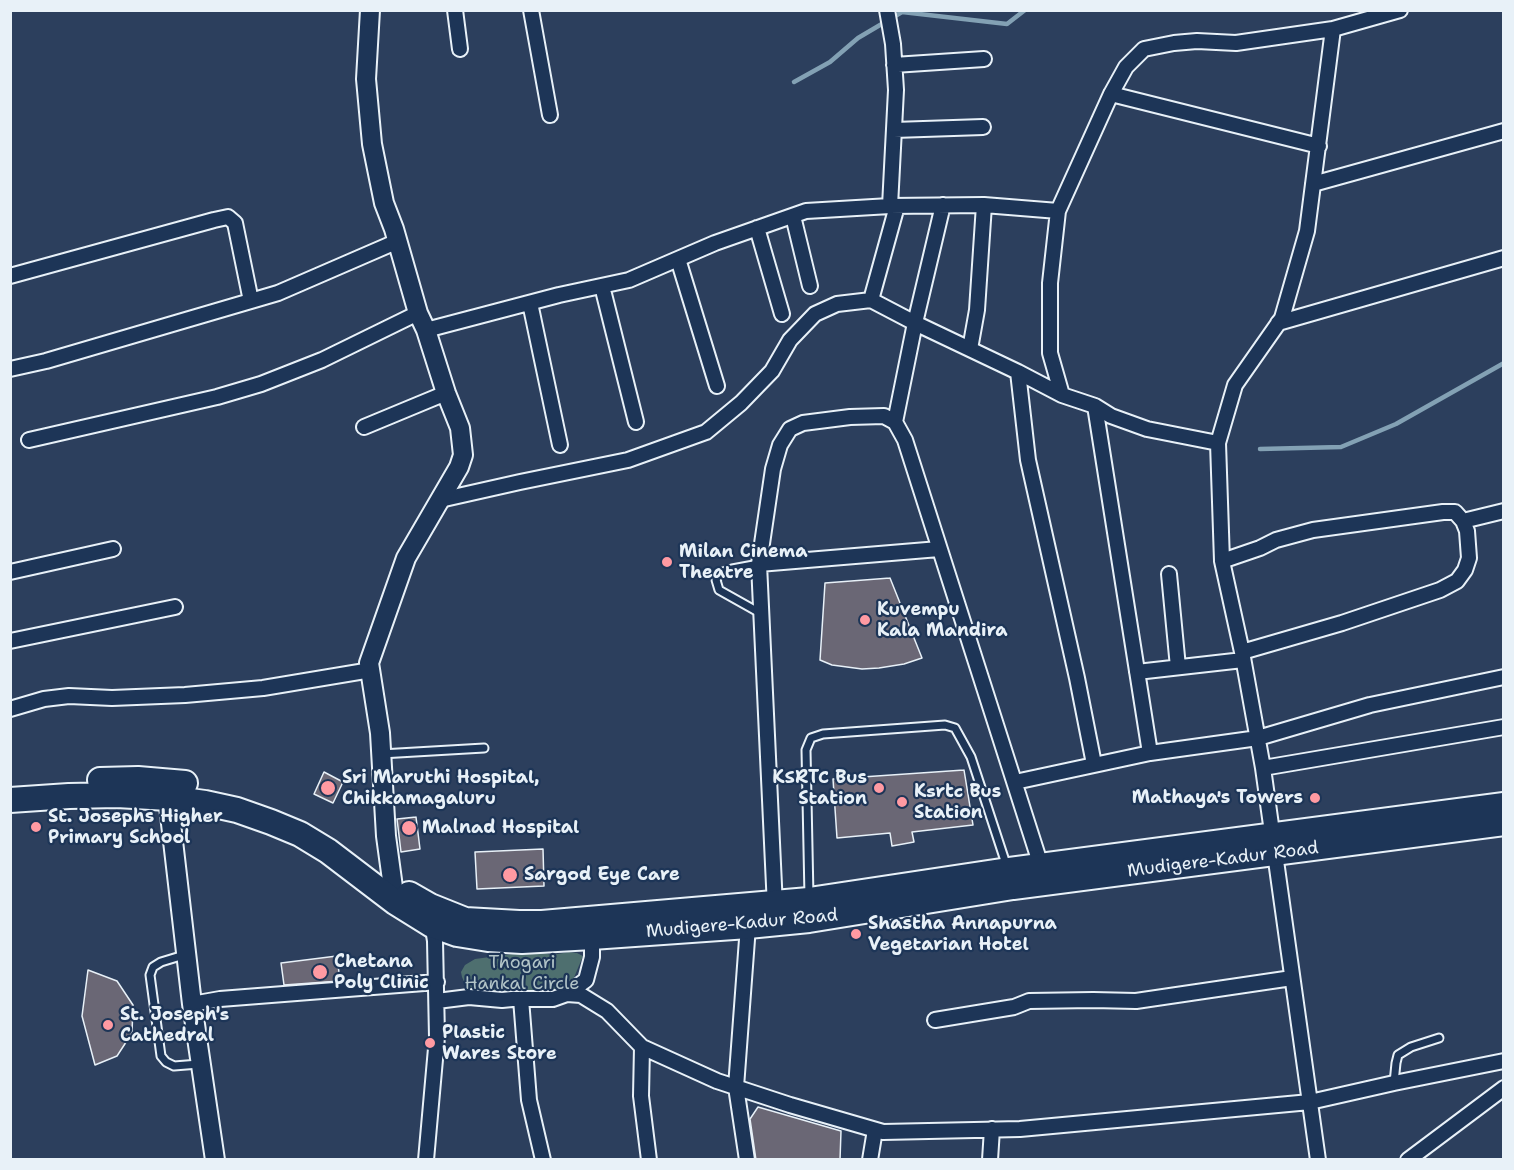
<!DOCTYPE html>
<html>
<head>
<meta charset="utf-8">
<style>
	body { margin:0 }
	#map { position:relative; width:1514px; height:1170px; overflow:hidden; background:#2c3f5d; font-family:"Shantell Sans",sans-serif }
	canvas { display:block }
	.frame { position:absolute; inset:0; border:12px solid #e8f1f8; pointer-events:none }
</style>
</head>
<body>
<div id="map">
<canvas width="1514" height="1170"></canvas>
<div class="frame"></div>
</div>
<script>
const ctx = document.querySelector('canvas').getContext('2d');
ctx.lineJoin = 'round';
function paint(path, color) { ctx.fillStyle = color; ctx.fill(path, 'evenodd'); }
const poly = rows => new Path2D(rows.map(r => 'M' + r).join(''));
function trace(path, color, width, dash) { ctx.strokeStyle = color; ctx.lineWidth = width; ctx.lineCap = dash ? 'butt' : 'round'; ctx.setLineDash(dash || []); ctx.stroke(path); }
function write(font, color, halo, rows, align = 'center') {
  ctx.font = font + ' "Shantell Sans",sans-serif'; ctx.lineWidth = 4.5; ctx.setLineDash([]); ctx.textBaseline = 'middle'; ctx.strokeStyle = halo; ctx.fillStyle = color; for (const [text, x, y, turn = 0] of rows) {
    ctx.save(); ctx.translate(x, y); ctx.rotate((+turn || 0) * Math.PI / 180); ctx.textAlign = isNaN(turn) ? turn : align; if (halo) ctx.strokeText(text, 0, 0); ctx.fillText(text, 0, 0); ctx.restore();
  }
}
const green = poly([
	[539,952,552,955,569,952,577,953,583,956,573,980,564,988,554,992,539,994,518,993,489,993,478,991,465,984,462,977,461,972,465,965,475,959,520,953]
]);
const stream = poly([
	[794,82,830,62,858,38,902,12,1007,24,1025,10],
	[1260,449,1341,447,1396,424,1504,363]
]);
const building = poly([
	[890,578,922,658,904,664,879,668,862,669,832,665,820,660,825,583,890,578],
	[964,770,973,825,912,832,914,842,892,846,890,833,837,838,833,779,964,770],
	[324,772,343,782,333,803,314,794,324,772],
	[416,817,420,849,401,852,397,819,416,817],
	[543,849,544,886,477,889,475,852,543,849],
	[337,956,340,981,284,985,281,963,337,956],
	[88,970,117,981,133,1005,132,1033,117,1056,95,1065,82,1016,88,970],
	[758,1107,841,1131,840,1160,756,1160,750,1119,758,1107]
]);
const lane = poly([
	[759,564,732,569,720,573,716,580,719,590,760,613],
	[381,754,484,748],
	[809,897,806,750,811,738,823,734,945,725,955,728,971,757,1007,867],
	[184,955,161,962,153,967,150,975,161,1056,166,1062,174,1066,199,1064],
	[1394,1083,1396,1063,1398,1055,1411,1047,1439,1038]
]);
const street = poly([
	[455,10,460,49],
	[531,10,550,115],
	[887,10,893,44,896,90,890,206],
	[894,65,984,59],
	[1111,94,1319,146],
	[894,130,983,127],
	[1313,184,1504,131],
	[793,216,810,286],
	[757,228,782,314],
	[678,259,717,386],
	[10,276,214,220,228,217,235,223,251,301],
	[602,286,636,422],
	[871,300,897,206],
	[530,303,560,445],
	[1278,323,1504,258],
	[426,330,559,295,629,280,715,243,806,211,890,206,984,205,1058,211],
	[970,349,977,310,984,205],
	[10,369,46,361,278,293,398,241],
	[1018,372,1028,460,1077,678,1094,764],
	[1062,395,1050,353,1050,283,1058,211,1111,94,1126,67,1144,49,1174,43,1197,41,1236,43,1333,29,1400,10],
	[1095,406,1150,753],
	[895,422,915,323,943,205],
	[364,427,446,393],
	[29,440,217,397,261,384,322,360,418,313],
	[440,500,520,482,628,460,706,432,741,403,772,371,790,340,815,314,837,304,871,300,915,323,1018,372,1062,395,1095,406,1111,416,1147,429,1218,443],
	[1463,521,1504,511],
	[1222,561,1260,548,1276,540,1313,530,1443,512,1455,512,1463,521,1467,531,1469,558,1465,570,1457,581,1440,590,1342,623,1242,652],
	[759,564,773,469,780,445,790,429,803,423,850,417,884,416,895,422,905,440,1043,872],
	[10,572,113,549],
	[1169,574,1178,667],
	[10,641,175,607],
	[1137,672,1243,660],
	[10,709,44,699,69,696,112,698,185,695,263,688,371,670],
	[1263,768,1504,727],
	[1015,782,1150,753,1258,738,1370,705,1504,677],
	[775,907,759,564,939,549],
	[567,994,581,995,607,1011,642,1047,717,1081,790,1105,883,1132,1020,1129,1310,1102,1394,1083,1504,1061],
	[521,999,529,1100,543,1160],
	[437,1001,469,997,502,1000,512,999,553,999,567,994,586,980,592,957,592,937],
	[192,1004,220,999,437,982],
	[935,1020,1014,1007,1029,1001,1093,1000,1136,1001,1292,978],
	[642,1047,641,1096,649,1160],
	[426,1160,437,1037,435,941,432,922],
	[747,1160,736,1087,748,926],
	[870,1160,875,1130],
	[990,1160,992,1129],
	[1318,1160,1263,768,1242,652,1222,561,1218,443,1235,385,1282,318,1307,231,1333,29],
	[1408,1160,1504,1088]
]);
const secondary = poly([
	[370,10,366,79,372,144,384,203,394,229,418,313,426,330,446,393,460,428,463,455,459,467,406,558,369,663,380,733,386,836,395,902],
	[168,798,192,1004,215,1160]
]);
const highway = poly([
	[100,780,138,779,185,783],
	[10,800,69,796,117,795,168,798,205,803,237,810,271,822,300,834,328,851,395,902,432,925,457,934,488,939,522,941,592,937,748,926,809,920,1013,887,1504,823],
	[409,894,430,906,465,920,519,923,542,923,809,900,1008,870,1504,805]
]);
const markers = [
	[667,562,6,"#ff9aa2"],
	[865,620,6,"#ff9aa2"],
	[328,788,8,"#ff9aa2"],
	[879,788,6,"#ff9aa2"],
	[1315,798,6,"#ff9aa2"],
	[902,802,6,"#ff9aa2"],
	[36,827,6,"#ff9aa2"],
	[409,828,8,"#ff9aa2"],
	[510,875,8,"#ff9aa2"],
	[856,934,6,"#ff9aa2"],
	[320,972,8,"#ff9aa2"],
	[108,1025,6,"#ff9aa2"],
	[430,1043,6,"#ff9aa2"]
];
const poiNames = [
	["Milan Cinema",679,552],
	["Theatre",679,573],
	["Kuvempu",877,610],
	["Kala Mandira",877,631],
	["Sri Maruthi Hospital,",342,778],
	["Chikkamagaluru",342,799],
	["KSRTC Bus",867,778,"right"],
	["Station",867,799,"right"],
	["Ksrtc Bus",914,792],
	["Station",914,813],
	["Mathaya's Towers",1303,798,"right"],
	["St. Josephs Higher",48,817],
	["Primary School",48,838],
	["Malnad Hospital",422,828],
	["Sargod Eye Care",524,875],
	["Shastha Annapurna",868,924],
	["Vegetarian Hotel",868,945],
	["Chetana",334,962],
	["Poly Clinic",334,983],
	["St. Joseph's",120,1015],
	["Cathedral",120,1036],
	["Plastic",442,1033],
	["Wares Store",442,1054]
];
const streetNames = [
	["Mudigere-Kadur Road",1223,860,-7],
	["Mudigere-Kadur Road",742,924,-5]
];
const parkNames = [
	["Thogari",522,963],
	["Hankal Circle",522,984]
];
paint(green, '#4e6f6f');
trace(stream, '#83a1b4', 4.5);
paint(building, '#6a6775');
trace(building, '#e8f1f8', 1.5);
trace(lane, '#e8f1f8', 11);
trace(street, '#e8f1f8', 18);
trace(secondary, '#e8f1f8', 22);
trace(highway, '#e8f1f8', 28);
trace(lane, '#1d3557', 7);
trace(street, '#1d3557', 14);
trace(secondary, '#1d3557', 18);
trace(highway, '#1d3557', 24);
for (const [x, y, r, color] of markers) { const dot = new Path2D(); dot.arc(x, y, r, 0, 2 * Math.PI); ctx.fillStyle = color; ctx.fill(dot); trace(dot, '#1d3557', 2); }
write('bold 18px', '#e8f1f8', '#1d3557', poiNames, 'left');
write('18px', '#e8f1f8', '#1d3557', streetNames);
write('18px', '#b2c4c8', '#1d3557', parkNames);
</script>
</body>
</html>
